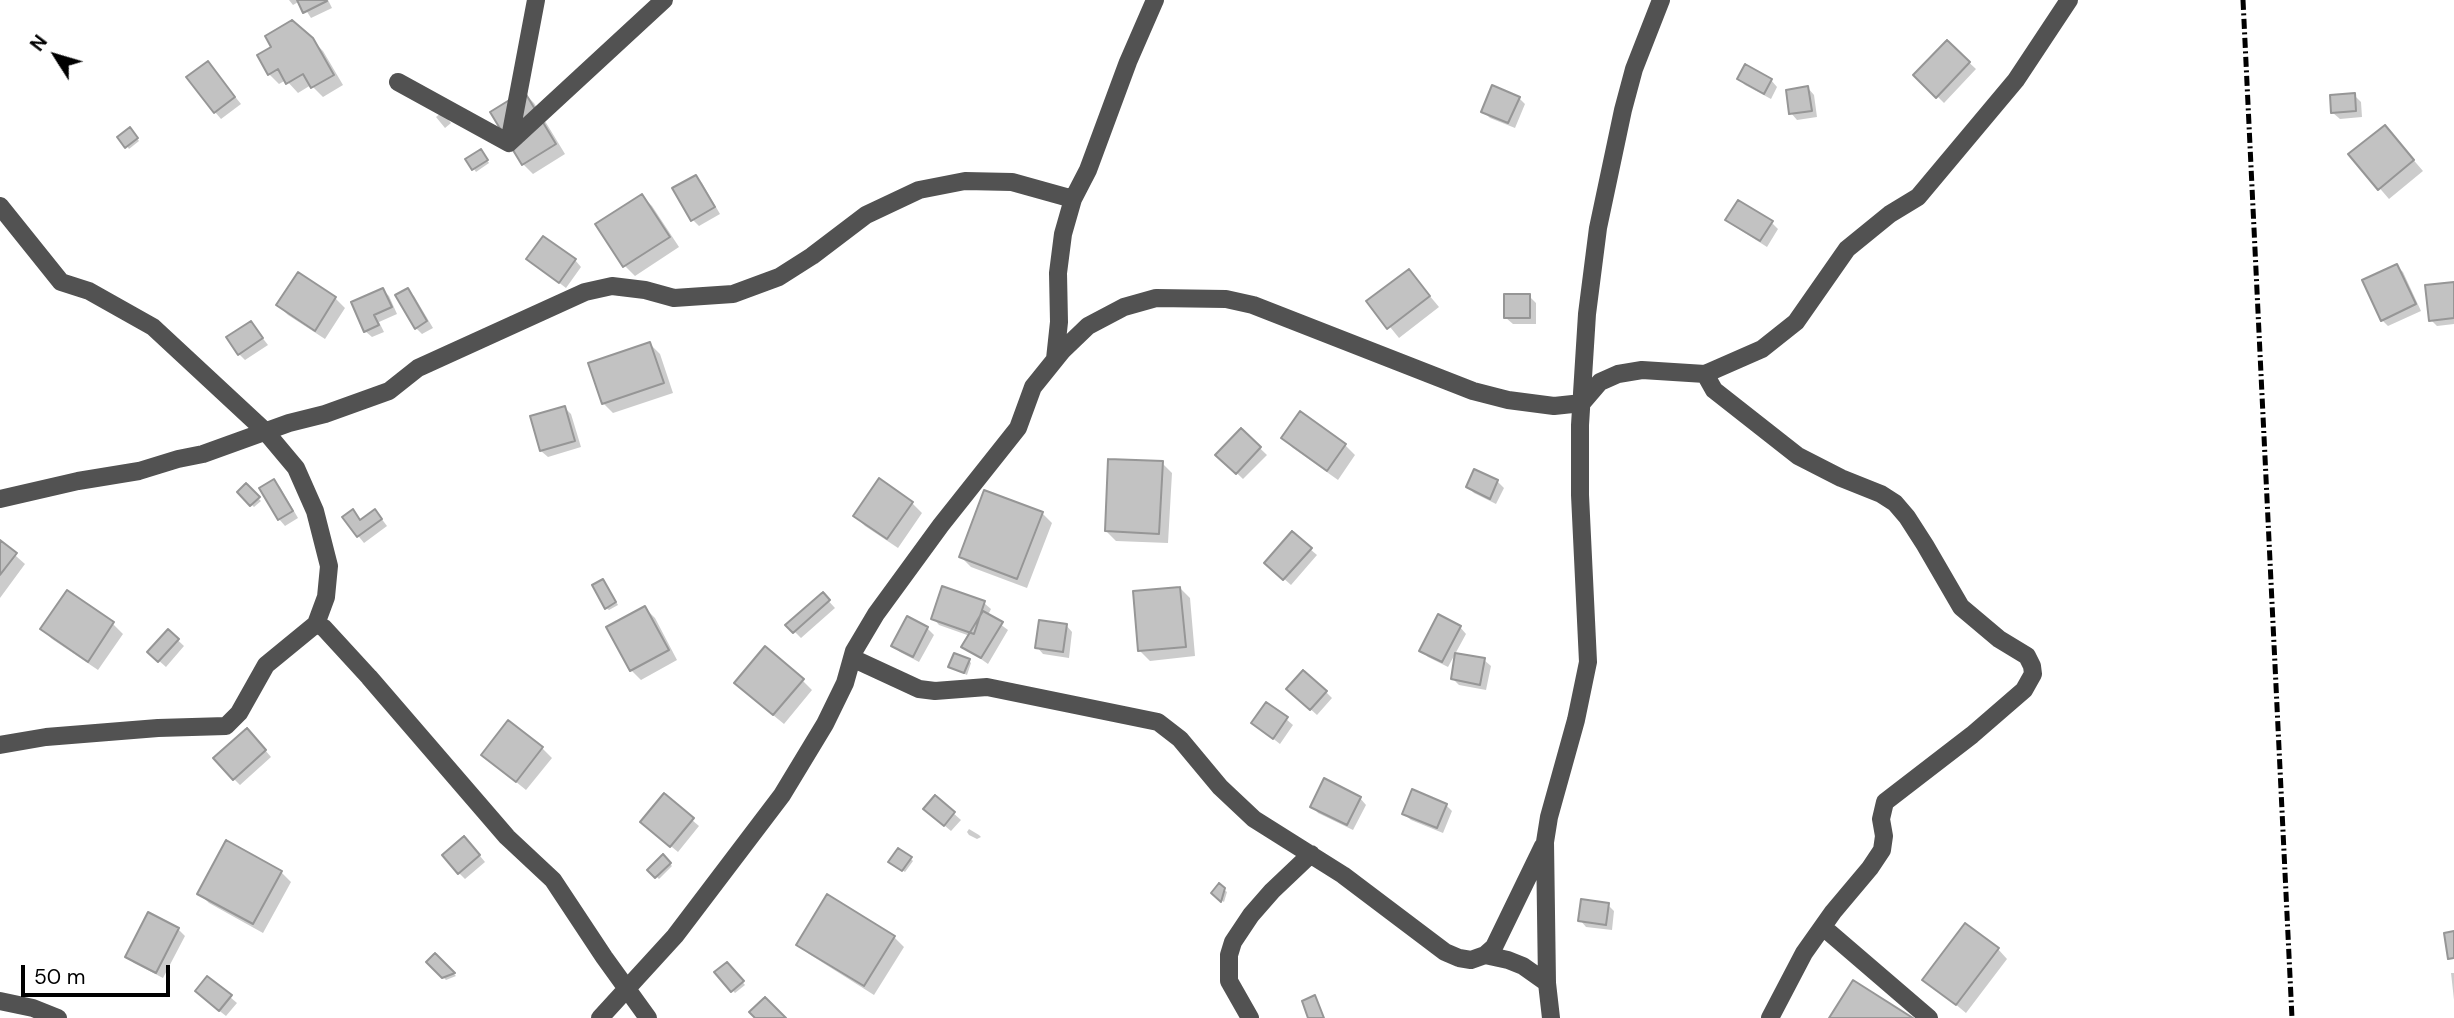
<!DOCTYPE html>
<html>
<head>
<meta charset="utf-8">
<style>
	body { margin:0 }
	#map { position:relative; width:2454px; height:1018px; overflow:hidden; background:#fff; font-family:"DM Sans",sans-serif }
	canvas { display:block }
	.north { position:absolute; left:21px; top:21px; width:70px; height:70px; -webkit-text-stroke:5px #fff; paint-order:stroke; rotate:307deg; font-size:19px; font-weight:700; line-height:28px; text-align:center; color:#000 }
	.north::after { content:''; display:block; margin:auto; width:24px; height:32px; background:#000; clip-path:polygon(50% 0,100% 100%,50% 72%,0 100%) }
	.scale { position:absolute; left:21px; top:965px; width:149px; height:32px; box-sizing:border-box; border:4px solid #000; border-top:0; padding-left:9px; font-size:21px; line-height:24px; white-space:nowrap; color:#000; -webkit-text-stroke:5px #fff; paint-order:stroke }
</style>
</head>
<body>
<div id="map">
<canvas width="2454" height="1018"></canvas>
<div class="north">N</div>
<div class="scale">50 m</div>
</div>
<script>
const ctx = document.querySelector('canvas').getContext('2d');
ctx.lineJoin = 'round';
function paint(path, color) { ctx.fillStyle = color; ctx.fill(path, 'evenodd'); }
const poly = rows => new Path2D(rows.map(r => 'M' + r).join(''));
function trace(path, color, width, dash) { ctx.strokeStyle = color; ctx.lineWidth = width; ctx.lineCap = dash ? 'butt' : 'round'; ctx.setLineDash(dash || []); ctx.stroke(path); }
const shadow = poly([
	[289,0,328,0,332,8,311,18,300,1,293,5],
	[312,40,323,51,343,85,323,97,311,85,298,93,286,80,279,84,269,74],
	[1947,42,1976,69,1944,103,1916,75],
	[208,63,241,104,221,119,215,112],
	[1739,79,1771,80,1777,87,1771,99,1745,85],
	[1808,88,1814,95,1817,117,1797,120,1791,113],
	[524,93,534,103,565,154,533,174,523,164],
	[2354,95,2361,102,2362,117,2340,119,2333,113],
	[1519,98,1525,104,1515,128,1490,118,1483,111],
	[442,112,451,123,445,128,436,117],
	[2385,127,2423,171,2389,199,2351,155],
	[132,132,139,141,129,149,127,146],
	[483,154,489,163,476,172,474,169],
	[696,177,702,183,720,214,699,226,693,220],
	[642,196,652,206,679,247,635,276,625,266],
	[1728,220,1772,223,1778,229,1767,247,1734,226],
	[528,259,575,260,581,267,566,288],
	[2397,266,2403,272,2421,311,2388,326,2382,320],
	[1409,271,1439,307,1399,338,1369,301],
	[298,274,335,298,345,308,325,339,288,315,278,305],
	[2454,284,2454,324,2437,326,2431,320],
	[383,290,389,296,397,314,379,322,384,332,372,337,365,331],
	[407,290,414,296,433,328,422,334,416,328],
	[1529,296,1536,303,1536,324,1513,324,1506,318],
	[251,323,268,345,245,360,239,354],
	[650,344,660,354,673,393,613,413,603,403],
	[565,408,571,414,581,447,548,457,541,451],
	[1301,413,1345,445,1355,455,1338,480,1293,448,1283,438],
	[1241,430,1267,455,1243,479,1218,455],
	[1162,463,1172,473,1168,543,1116,541,1106,531],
	[274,481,280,487,298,518,285,526,279,519],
	[1497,481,1504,488,1496,504,1474,493,1468,487],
	[246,486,261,501,254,507,239,492],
	[912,503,922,513,898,548,865,526,855,516],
	[353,511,361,521,381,518,387,526,364,543,344,518],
	[1042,513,1052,523,1027,588,971,567,961,557],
	[0,542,25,564,0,598],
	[1310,549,1317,555,1291,585,1273,569],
	[605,583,618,605,609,610,606,608],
	[1180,588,1190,598,1195,656,1150,661,1140,651],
	[67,593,113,624,123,634,98,670,52,639,42,629],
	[823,595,835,608,801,638,788,625],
	[984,603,991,609,988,615,1008,630,988,664,964,647,970,636,939,625,933,618],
	[645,608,655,618,677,660,641,680,631,670],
	[908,618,927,628,934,635,919,662,900,652,893,646],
	[1066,625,1072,632,1069,658,1043,654,1037,647],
	[1460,627,1466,634,1448,667,1428,657,1421,650],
	[168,631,184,646,166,667,149,652],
	[1484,660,1491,666,1486,690,1459,685,1453,679],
	[969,661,971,663,967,675,950,667],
	[802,680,812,690,784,724,746,693],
	[1326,692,1332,698,1317,715,1295,695],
	[1286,719,1293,725,1280,744,1253,723],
	[253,736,271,757,240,785,234,779],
	[542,748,552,758,526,790,483,755],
	[664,796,699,826,678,852,649,828],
	[935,797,961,820,951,831,932,815],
	[1360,798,1366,805,1353,830,1318,813,1312,806],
	[1446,805,1452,811,1443,833,1411,820,1404,814],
	[969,829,979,835,981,837,977,839,969,835,967,832],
	[471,845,485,862,465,879,459,873],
	[663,857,672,866,659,879,650,870],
	[910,858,913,861,905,872,893,864],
	[281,872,291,882,263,933,209,903,199,893],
	[1219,886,1227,892,1224,902,1215,896],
	[1608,905,1614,911,1612,930,1586,927,1580,920],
	[178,929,185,936,163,978,134,963,127,957],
	[894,937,904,947,874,995,809,954,799,944],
	[1998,949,2007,959,1966,1013,1925,979],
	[435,956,456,976,446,980,428,962],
	[727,964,745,985,735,993,717,973],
	[2451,973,2454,973,2454,1000],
	[230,997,237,1003,226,1016,203,998]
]);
const building = poly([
	[297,0,326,0,327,1,303,13,297,0],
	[292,20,313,38,334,75,311,88,303,74,286,84,278,69,268,75,257,55,271,47,265,36,292,20],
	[1947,40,1970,62,1936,98,1913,75,1947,40],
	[208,61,235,97,214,113,186,77,208,61],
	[1745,64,1772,79,1764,94,1737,79,1745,64],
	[1492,85,1520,97,1508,123,1481,112,1492,85],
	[1808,86,1812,111,1789,114,1786,90,1808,86],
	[524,91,556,144,522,165,490,112,524,91],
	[2355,93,2356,111,2331,113,2330,95,2355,93],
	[2385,125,2414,160,2378,190,2348,154,2385,125],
	[130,127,138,138,125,148,117,137,130,127],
	[481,149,488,160,472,170,465,159,481,149],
	[696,175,715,207,691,221,672,188,696,175],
	[642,194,670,237,623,267,595,224,642,194],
	[1738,200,1773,221,1760,241,1725,220,1738,200],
	[543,236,576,259,559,283,526,259,543,236],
	[2397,264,2416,304,2381,321,2362,280,2397,264],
	[1409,269,1430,296,1387,329,1366,301,1409,269],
	[298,272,336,297,315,331,276,305,298,272],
	[2454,282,2454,318,2429,321,2425,285,2454,282],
	[383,288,392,307,374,315,379,325,364,332,351,302,383,288],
	[408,288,427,321,415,329,395,295,408,288],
	[1504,294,1530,294,1530,318,1504,318,1504,294],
	[251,321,263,338,238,355,226,337,251,321],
	[650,342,664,383,602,404,588,363,650,342],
	[565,406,575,441,540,451,530,416,565,406],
	[1300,411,1346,444,1327,471,1281,438,1300,411],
	[1241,428,1261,447,1236,474,1215,455,1241,428],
	[1108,459,1163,461,1159,534,1105,531,1108,459],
	[1474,469,1498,480,1490,499,1466,487,1474,469],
	[879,478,913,502,887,539,853,516,879,478],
	[274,479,293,511,278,520,259,488,274,479],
	[246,483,260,497,250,506,237,492,246,483],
	[984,490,1043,512,1017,579,959,557,984,490],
	[353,509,360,520,375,509,382,519,357,537,342,517,353,509],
	[1292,531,1312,548,1283,580,1264,563,1292,531],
	[0,540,17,553,0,575,0,540],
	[603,579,616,602,605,609,592,585,603,579],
	[942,586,985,601,974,634,931,619,942,586],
	[1180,587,1186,647,1138,651,1133,591,1180,587],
	[67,590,114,622,88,662,40,629,67,590],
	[823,592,830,600,793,633,785,625,823,592],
	[645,606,669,650,630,671,606,627,645,606],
	[983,611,1003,622,981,658,961,647,983,611],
	[1438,614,1461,626,1442,662,1419,651,1438,614],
	[907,616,928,627,913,657,891,646,907,616],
	[1039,620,1067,624,1063,652,1035,648,1039,620],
	[168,629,179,639,158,662,147,652,168,629],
	[765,646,804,679,773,715,734,683,765,646],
	[954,653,970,659,964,673,948,667,954,653],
	[1455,653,1485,658,1480,685,1451,679,1455,653],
	[1303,670,1327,691,1310,710,1286,689,1303,670],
	[1266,702,1288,717,1273,739,1251,723,1266,702],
	[508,720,543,747,516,782,481,755,508,720],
	[247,728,266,750,233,780,213,758,247,728],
	[1324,778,1361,797,1347,825,1310,807,1324,778],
	[1412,789,1447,804,1437,828,1402,814,1412,789],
	[664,793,694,818,670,847,640,822,664,793],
	[935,795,955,812,944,826,923,809,935,795],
	[464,836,480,855,458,874,442,855,464,836],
	[226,840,282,871,253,924,197,894,226,840],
	[898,848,912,857,902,871,888,862,898,848],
	[663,854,671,863,655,878,647,870,663,854],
	[1219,883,1225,888,1221,902,1211,893,1219,883],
	[827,894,895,936,864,986,796,945,827,894],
	[1581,899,1609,903,1606,925,1578,921,1581,899],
	[148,912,179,928,156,973,125,957,148,912],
	[1965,923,1999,948,1956,1005,1922,980,1965,923],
	[2454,931,2454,958,2448,959,2444,933,2454,931],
	[435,953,455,973,442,978,426,962,435,953],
	[727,962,744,981,731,992,714,972,727,962],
	[207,976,232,995,219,1011,195,991,207,976],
	[1853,980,1913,1018,1829,1018,1853,980],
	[1315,995,1324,1018,1308,1018,1302,1001,1315,995],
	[765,997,786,1018,755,1018,749,1012,765,997]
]);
const minor = poly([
	[398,82,509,143,664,0],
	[509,143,536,0],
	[0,206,61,282,89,291,153,327,265,431,296,468,315,511,329,566,326,597,316,624,324,628,369,677,507,837,553,880,604,957,648,1018],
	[1055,359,1059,322,1058,273,1063,234,1073,199,1088,170,1128,62,1155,0],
	[1705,374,1714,390,1798,456,1841,478,1881,494,1895,503,1907,517,1925,545,1961,607,1999,639,2027,656,2032,666,2033,674,2024,690,1972,735,1885,802,1881,819,1884,836,1882,850,1870,868,1833,912,1804,953,1770,1018],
	[0,499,78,481,139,471,178,459,203,454,289,423,325,414,389,391,418,368,585,292,612,286,645,290,674,298,733,294,779,277,812,256,866,215,919,190,965,181,1012,182,1073,199],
	[852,658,919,689,935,691,987,687,1158,722,1180,739,1220,787,1254,819,1343,875,1445,952,1459,958,1471,960,1485,955,1494,947,1543,846],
	[0,745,46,737,158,728,226,726,239,713,266,665,316,624],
	[1823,927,1929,1018],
	[1485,955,1508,960,1523,966,1547,983],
	[0,1001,33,1008,58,1018],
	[600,1018,675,936,782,795,825,724,845,683,854,651,876,614,941,525,1018,428,1033,387,1062,351,1088,326,1124,307,1156,298,1226,299,1253,305,1473,391,1508,400,1554,406,1582,403,1600,382,1618,374,1642,370,1705,374,1762,349,1796,322,1847,249,1890,214,1918,197,2016,80,2069,0],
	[1250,1018,1229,981,1229,955,1233,942,1251,915,1272,891,1311,854],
	[1551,1018,1547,983,1545,842,1549,817,1576,720,1588,662,1580,495,1580,425,1587,314,1598,228,1623,110,1634,69,1661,0]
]);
const rail = poly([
	[2243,0,2292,1018]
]);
paint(shadow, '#0003');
paint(building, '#c2c2c2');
trace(building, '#969696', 2);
trace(minor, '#525252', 18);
trace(rail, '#000', 5, [10, 3.5, 2, 3.5]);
</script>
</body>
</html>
